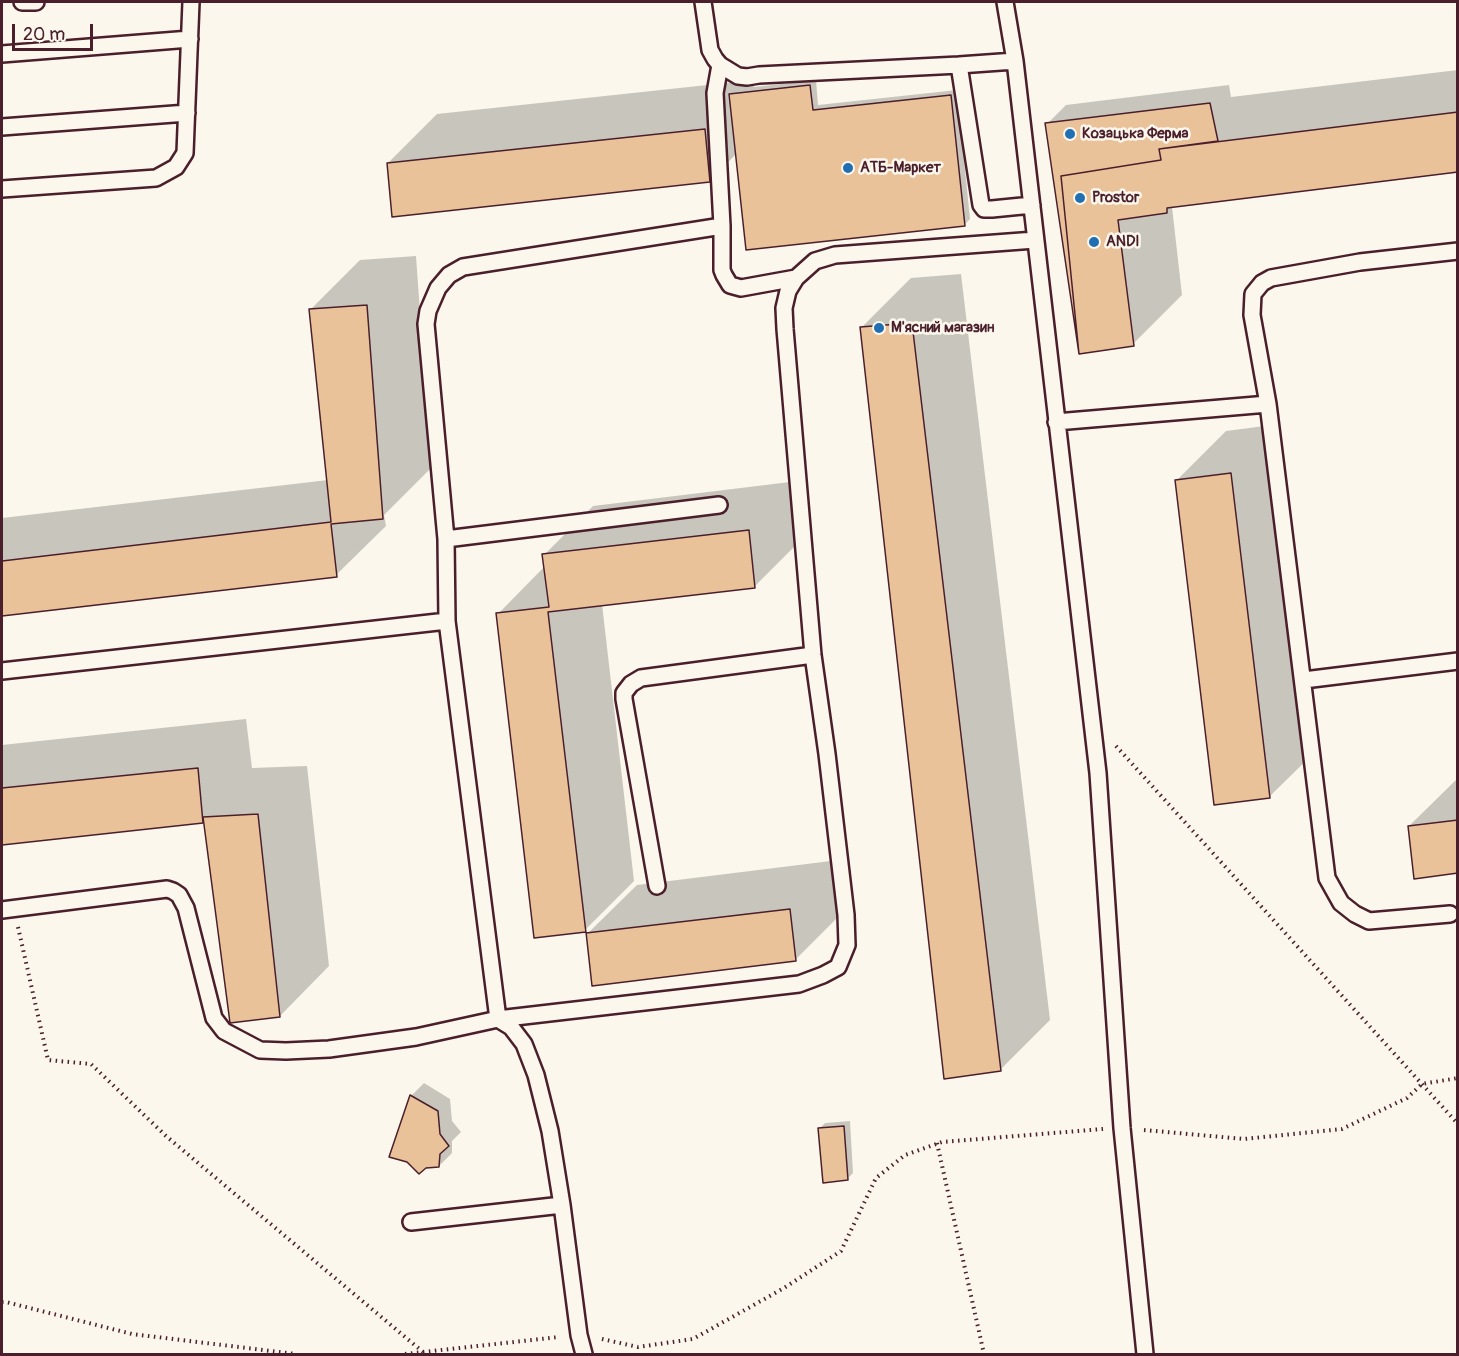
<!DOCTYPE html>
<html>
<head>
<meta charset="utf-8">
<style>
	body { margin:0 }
	#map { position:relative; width:1459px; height:1356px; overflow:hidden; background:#fbf7ec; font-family:Pangolin,sans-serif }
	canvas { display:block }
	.frame { position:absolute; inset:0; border:3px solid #4a1f2b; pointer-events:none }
	.scale { position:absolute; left:12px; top:24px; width:81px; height:27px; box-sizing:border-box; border:3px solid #4a1f2b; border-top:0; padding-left:8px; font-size:18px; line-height:21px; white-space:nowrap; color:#4a1f2b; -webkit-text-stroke:4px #fbf7ec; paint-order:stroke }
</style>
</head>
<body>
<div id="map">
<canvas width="1459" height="1356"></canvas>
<div class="frame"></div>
<div class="scale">20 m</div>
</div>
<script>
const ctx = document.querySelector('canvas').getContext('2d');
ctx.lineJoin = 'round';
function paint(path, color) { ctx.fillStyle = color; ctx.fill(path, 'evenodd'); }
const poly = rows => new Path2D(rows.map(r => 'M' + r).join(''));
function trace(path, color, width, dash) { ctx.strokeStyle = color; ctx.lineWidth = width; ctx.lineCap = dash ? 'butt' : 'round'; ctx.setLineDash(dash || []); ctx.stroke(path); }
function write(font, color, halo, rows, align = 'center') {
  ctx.font = font + ' Pangolin,sans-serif'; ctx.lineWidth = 5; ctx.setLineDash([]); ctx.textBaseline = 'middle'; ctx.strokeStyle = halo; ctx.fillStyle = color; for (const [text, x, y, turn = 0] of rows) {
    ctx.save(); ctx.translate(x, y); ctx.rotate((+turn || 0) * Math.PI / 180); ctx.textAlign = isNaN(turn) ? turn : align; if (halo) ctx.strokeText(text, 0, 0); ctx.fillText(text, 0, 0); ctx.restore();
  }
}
const shadow = poly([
	[1458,70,1458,170,1172,207,1182,295,1133,344,1047,124,1066,105,1229,85,1231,97],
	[754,80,754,87,816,80,818,105,957,90,970,219,964,225,737,153,710,181,388,163,437,114],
	[416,256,431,468,384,515,386,526,336,575,2,615,2,518,328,480,311,309,360,260],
	[961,274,1050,1020,1000,1070,861,328,911,278],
	[1280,424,1319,748,1269,797,1177,480,1226,431],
	[798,481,804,537,755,586,602,604,634,881,585,930,498,614,545,566,544,555,593,506],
	[246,719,252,768,307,766,329,966,280,1016,205,822,2,843,2,745],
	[1458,778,1458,872,1409,826],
	[839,860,845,910,795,960,587,934,637,885],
	[424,1083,450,1099,452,1121,461,1132,452,1141,452,1153,439,1166,411,1096],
	[850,1121,853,1173,847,1179,819,1129,825,1123]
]);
const building = poly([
	[810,85,813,110,951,95,965,226,746,250,729,94,810,85],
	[1210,103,1218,141,1159,149,1161,160,1061,176,1079,354,1045,123,1210,103],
	[1458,112,1458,172,1167,208,1167,213,1118,220,1134,346,1079,354,1061,176,1161,160,1159,149,1458,112],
	[705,129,710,182,392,217,387,163,705,129],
	[367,305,383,519,331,524,337,577,2,616,2,561,331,522,309,309,367,305],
	[912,323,1001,1071,944,1079,860,327,912,323],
	[1231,473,1270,798,1214,805,1175,480,1231,473],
	[749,530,755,588,548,612,586,933,790,909,796,961,592,986,586,932,534,938,496,613,549,607,542,554,749,530],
	[198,768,203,823,2,845,2,788,198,768],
	[258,814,280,1017,230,1023,203,817,258,814],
	[1458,820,1458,873,1414,879,1408,826,1458,820],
	[410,1095,438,1111,440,1134,449,1146,440,1154,439,1167,426,1168,419,1174,407,1162,389,1157,410,1095],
	[844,1126,848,1180,823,1183,818,1128,844,1126]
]);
const path = poly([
	[1116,746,1458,1124],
	[18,927,48,1060,91,1064,166,1136,423,1352],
	[1144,1130,1244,1139,1342,1129,1407,1098,1422,1084,1458,1078],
	[937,1143,984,1354],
	[2,1302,6,1302,132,1334,296,1354],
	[602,1339,638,1347,693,1339,784,1288,841,1251,876,1178,905,1155,942,1142,1103,1129],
	[405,1354,559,1337]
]);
const service = poly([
	[22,2,36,2],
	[1005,2,1015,61,1098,773,1122,1128,1145,1354],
	[2,54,190,39],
	[1015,61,959,65,981,205,984,209,992,209,1032,205],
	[720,65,738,76,747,77,759,75,959,65],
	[2,127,187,113],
	[2,189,156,178,176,167,185,153,191,2],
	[722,226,722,270,724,275,730,285,741,288,796,278],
	[1056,422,1268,404],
	[446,539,719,505],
	[447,621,446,539,426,324,428,311,438,288,449,275,463,267,722,226,715,93,720,65,715,59,710,50,703,2],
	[2,671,447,621,498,1019,799,984,823,975,838,967,847,945,846,915,827,754,813,655,785,329,784,308,788,291,796,278,815,261,835,255,1035,240],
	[1304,680,1458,661],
	[657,886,624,699,624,693,631,684,641,678,813,655],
	[2,910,167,889,173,891,179,895,186,908,214,1018,224,1031,260,1050,286,1051,329,1049,416,1037,498,1019,511,1027,524,1044,536,1075,550,1131,562,1205,579,1335,584,1354],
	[1450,914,1369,921,1355,914,1341,903,1327,878,1268,404,1252,315,1253,294,1262,283,1271,278,1360,262,1458,251],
	[411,1222,562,1205]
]);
const markers = [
	[1070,134,6,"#1f6fb2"],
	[848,168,6,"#1f6fb2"],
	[1080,198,6,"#1f6fb2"],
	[1094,242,6,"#1f6fb2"],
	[879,328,6,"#1f6fb2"]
];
const poiNames = [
	["Козацька Ферма",1082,134],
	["АТБ-Маркет",860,168],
	["Prostor",1092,198],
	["ANDI",1106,242],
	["М'ясний магазин",891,328]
];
paint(shadow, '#0003');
paint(building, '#eac29a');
trace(building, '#4a1f2b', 1.5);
trace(service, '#4a1f2b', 20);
trace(path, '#4a1f2b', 4, [1.5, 4.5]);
trace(service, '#fbf7ec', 15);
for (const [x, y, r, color] of markers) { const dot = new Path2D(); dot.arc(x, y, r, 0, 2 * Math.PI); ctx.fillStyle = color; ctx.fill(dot); trace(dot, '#fbf7ec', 2); }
write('bold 15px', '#4a1f2b', '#fbf7ec', poiNames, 'left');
</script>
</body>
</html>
